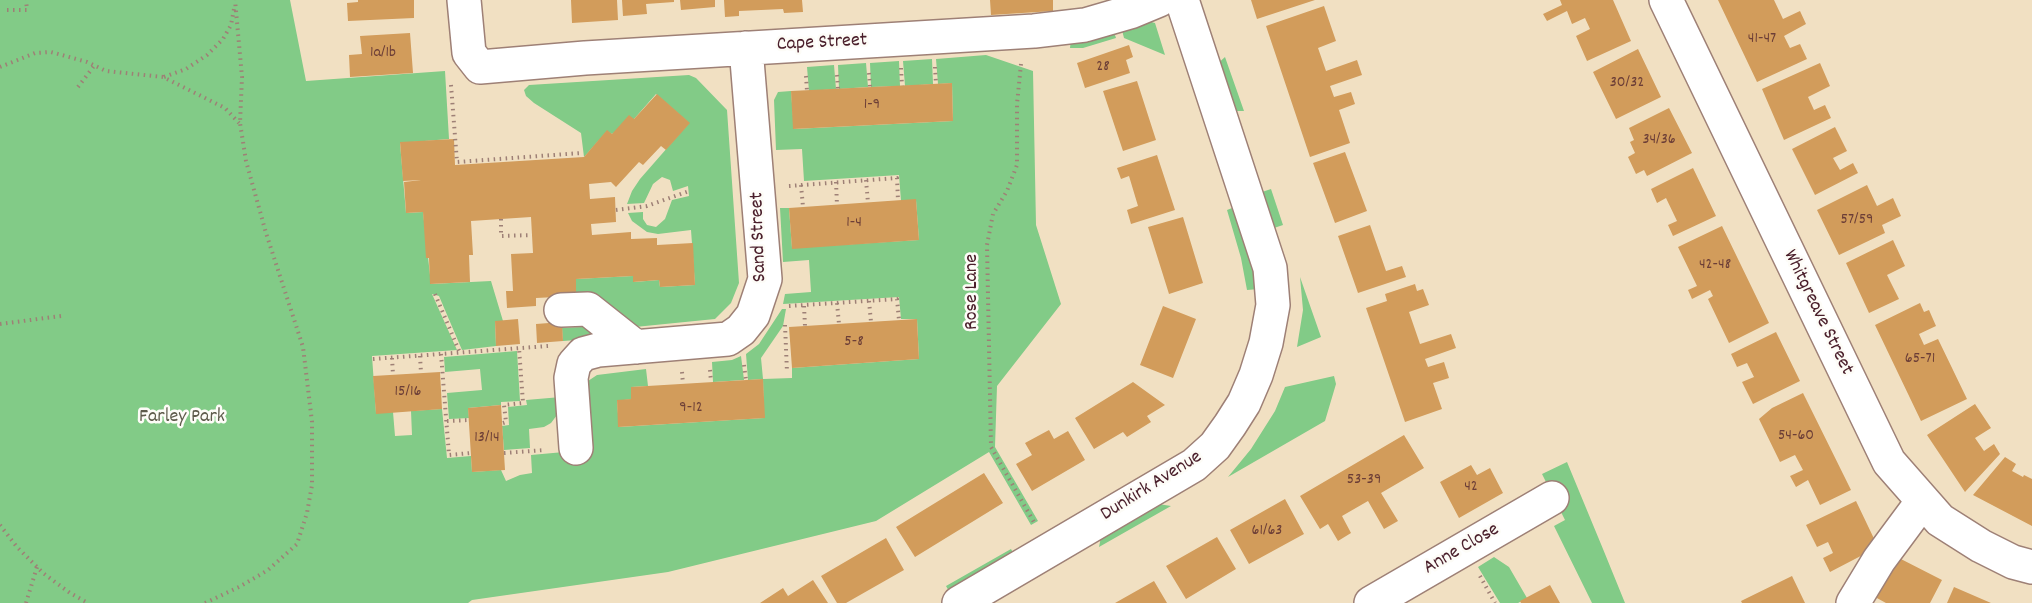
<!DOCTYPE html>
<html>
<head>
<meta charset="utf-8">
<style>
	body { margin:0 }
	canvas { display:block; background:#f1e0c2 }
</style>
</head>
<body>
<canvas width="2032" height="603"></canvas>
<script>
const ctx = document.querySelector('canvas').getContext('2d');
ctx.lineJoin = 'round';
function paint(path, color) { ctx.fillStyle = color; ctx.fill(path, 'evenodd'); }
const poly = rows => new Path2D(rows.map(r => 'M' + r).join(''));
function trace(path, color, width, dash) { ctx.strokeStyle = color; ctx.lineWidth = width; ctx.lineCap = dash ? 'butt' : 'round'; ctx.setLineDash(dash || []); ctx.stroke(path); }
function write(font, color, halo, rows, align = 'center') {
  ctx.font = font + ' Dekko,sans-serif'; ctx.lineWidth = 5; ctx.setLineDash([]); ctx.textBaseline = 'middle'; ctx.strokeStyle = halo; ctx.fillStyle = color; for (const [text, x, y, turn = 0] of rows) {
    ctx.save(); ctx.translate(x, y); ctx.rotate((+turn || 0) * Math.PI / 180); ctx.textAlign = isNaN(turn) ? turn : align; if (halo) ctx.strokeText(text, 0, 0); ctx.fillText(text, 0, 0); ctx.restore();
  }
}
const green = poly([
	[0,0,290,0,306,81,445,71,449,139,400,143,406,213,423,212,431,284,491,281,503,321,495,321,496,346,462,350,439,296,432,294,457,350,372,356,376,413,393,412,395,436,412,435,411,411,442,409,447,458,471,456,472,472,501,470,506,481,520,475,532,473,531,455,586,450,584,388,588,381,597,375,646,369,648,386,631,387,631,399,617,401,619,427,764,418,763,379,748,380,746,354,759,344,782,309,786,309,783,326,761,358,763,379,792,378,792,368,919,359,917,319,901,319,899,297,783,304,785,294,811,292,809,260,783,262,780,208,789,208,792,248,919,240,916,200,901,201,899,175,804,181,802,149,776,150,774,100,778,92,791,91,794,129,953,121,952,83,938,84,936,59,986,55,1033,71,1036,225,1061,304,997,386,995,447,1038,521,1031,525,989,452,876,521,668,572,472,600,468,603,0,603],
	[1144,20,1155,23,1165,55,1124,38,1121,26],
	[1113,29,1116,38,1083,48,1070,48,1071,39],
	[1225,57,1244,111,1230,111,1215,66],
	[932,59,933,84,905,86,903,61],
	[899,61,900,86,871,87,870,63],
	[866,63,868,87,839,89,838,65],
	[834,65,836,89,809,91,807,67],
	[689,75,696,78,727,110,739,283,731,303,715,319,635,327,576,296,576,279,633,276,634,282,659,280,660,287,695,285,691,230,658,234,647,232,632,221,628,213,643,212,643,219,647,225,656,227,665,219,672,200,689,196,688,186,673,191,670,180,662,177,653,184,644,203,627,204,632,191,640,179,689,123,656,94,634,119,612,134,607,131,584,157,581,133,534,103,526,96,524,90,529,85],
	[1271,189,1283,225,1271,229,1259,193],
	[1240,205,1259,289,1247,290,1241,258,1227,210],
	[1300,277,1321,337,1297,347,1303,310],
	[582,318,604,338,563,341,562,328,582,327],
	[517,351,520,401,501,402,501,405,468,408,469,418,449,419,447,393,482,390,480,369,445,372,444,357],
	[741,356,744,380,713,382,712,362,732,360],
	[1334,376,1336,384,1325,421,1228,477,1251,449,1275,411,1285,387],
	[561,397,560,411,551,423,544,427,529,429,530,448,504,450,502,426,509,425,508,407,527,405,526,400],
	[1567,462,1603,549,1625,603,1592,603,1554,526,1565,520,1542,474],
	[1152,503,1171,506,1099,547,1102,532],
	[1011,549,1016,558,951,595,946,586],
	[1494,557,1509,567,1527,598,1518,603,1500,603,1478,567]
]);
const building = poly([
	[358,0,414,0,414,18,348,21,347,3,358,2],
	[571,0,617,0,618,20,572,23],
	[622,0,674,0,674,2,646,4,647,14,623,16],
	[680,0,715,0,715,7,681,10],
	[724,0,802,0,803,12,784,13,783,9,739,11,739,16,725,17],
	[990,0,1053,0,1053,11,991,15],
	[1251,0,1315,0,1257,19],
	[1560,0,1613,0,1631,41,1587,61,1576,36,1590,29,1585,18,1572,24,1567,11,1547,21,1543,14,1562,5],
	[1718,0,1774,0,1783,19,1800,11,1806,24,1784,36,1790,48,1800,44,1807,59,1757,82],
	[1324,6,1336,41,1318,48,1326,71,1357,60,1362,75,1330,86,1334,97,1351,92,1355,104,1339,110,1350,143,1310,157,1266,26],
	[410,33,413,73,350,77,349,55,362,54,360,36],
	[1129,45,1133,57,1126,60,1130,73,1085,88,1077,63],
	[1638,49,1661,97,1616,119,1593,72],
	[1820,63,1830,86,1808,97,1814,110,1825,105,1831,118,1784,140,1762,89],
	[1137,81,1156,140,1123,151,1103,91],
	[952,83,953,121,793,129,791,91],
	[657,94,690,123,666,150,661,146,643,165,639,162,616,187,611,182,589,184,590,199,615,197,616,222,591,224,592,235,631,232,631,239,657,238,657,245,693,243,695,285,660,287,659,280,633,282,633,276,576,279,576,296,536,298,536,306,507,308,506,291,513,291,511,254,533,253,531,217,471,221,473,255,469,255,470,282,430,284,429,258,426,258,423,212,406,213,404,182,421,180,403,181,400,142,454,139,455,165,584,157,607,130,612,134,629,115,634,119],
	[1669,108,1692,153,1647,176,1644,170,1636,174,1628,157,1635,153,1630,142,1634,140,1629,128],
	[1835,127,1847,151,1833,158,1840,170,1853,163,1858,173,1815,195,1792,149],
	[1345,152,1367,211,1335,223,1313,163],
	[1157,155,1175,210,1131,224,1127,210,1138,206,1129,176,1121,179,1117,168],
	[1693,168,1716,216,1673,236,1668,225,1677,221,1666,198,1657,203,1651,189],
	[1867,185,1877,206,1893,198,1901,216,1882,225,1885,233,1839,255,1817,210],
	[916,199,919,240,792,249,789,208],
	[1183,217,1203,283,1169,294,1148,227],
	[1370,225,1386,271,1402,266,1406,277,1358,293,1338,236],
	[1722,226,1769,323,1729,343,1708,299,1713,296,1710,290,1692,299,1688,290,1697,286,1678,247],
	[1893,240,1905,266,1887,275,1899,299,1869,313,1846,263],
	[1415,284,1417,291,1423,289,1429,305,1409,312,1420,344,1451,334,1456,348,1425,359,1428,367,1444,362,1449,378,1433,383,1442,409,1405,422,1366,308,1387,301,1385,294],
	[1920,303,1924,312,1929,310,1936,326,1919,334,1924,345,1938,339,1967,399,1921,421,1875,325],
	[1163,306,1196,319,1173,378,1140,365],
	[518,319,520,344,496,346,495,321],
	[917,319,919,359,792,368,789,327],
	[562,322,563,341,537,343,536,324],
	[1776,332,1800,381,1753,404,1742,382,1754,377,1747,363,1737,367,1731,354],
	[440,372,442,409,376,414,373,376],
	[763,379,765,418,618,427,617,400,631,399,631,387],
	[1133,382,1165,405,1147,416,1151,422,1127,437,1123,432,1094,449,1075,418],
	[1803,393,1851,490,1820,505,1808,480,1796,487,1790,476,1803,470,1795,455,1780,462,1759,419,1772,408],
	[1975,404,1991,428,1975,438,1984,451,1994,444,2000,454,1965,492,1927,435],
	[501,405,505,470,472,472,468,408],
	[1049,430,1054,439,1068,431,1085,460,1032,491,1016,464,1032,455,1025,443],
	[1404,435,1424,468,1381,493,1398,521,1384,529,1368,501,1342,516,1351,533,1338,541,1328,524,1320,529,1300,496],
	[2005,457,2016,464,2012,471,2023,477,2024,475,2032,479,2032,526,1973,495],
	[1471,465,1477,475,1490,468,1503,493,1459,518,1440,482],
	[984,473,1003,503,915,557,896,527],
	[1285,499,1304,534,1249,564,1230,530],
	[1856,501,1878,547,1830,572,1823,558,1833,553,1828,542,1817,547,1806,525],
	[1217,537,1236,569,1186,599,1166,566],
	[886,538,904,570,846,603,837,603,821,576],
	[1895,556,1942,580,1930,603,1886,603,1875,597],
	[1792,576,1805,603,1742,603,1741,601],
	[813,580,828,603,760,603,783,588,788,596],
	[1154,581,1167,603,1115,603],
	[1550,585,1560,603,1521,603,1520,601],
	[1954,587,1991,603,1947,603]
]);
const path = poly([
	[7,10,27,10,26,0],
	[1021,64,1017,104,1017,165,1007,191,993,214,987,245,991,447,1035,524],
	[0,67,35,53,51,52,87,62,106,71,163,77,225,108,239,123],
	[935,67,936,84],
	[901,68,902,86],
	[869,73,870,87],
	[837,75,838,89],
	[806,76,807,91],
	[164,77,186,69,207,55,223,39,231,25,234,9],
	[451,85,457,162,581,153],
	[78,87,94,66],
	[866,180,868,203],
	[836,182,837,205],
	[801,185,803,207],
	[789,186,897,178,898,201],
	[616,210,647,206,689,191],
	[501,219,501,236,532,235],
	[435,294,460,353],
	[869,301,871,322],
	[837,303,839,324],
	[789,306,897,299,899,320],
	[804,306,805,326],
	[0,324,61,316],
	[785,325,787,372],
	[441,354,449,455,471,453],
	[420,356,421,373],
	[392,358,393,375],
	[373,359,548,346],
	[744,365,746,380],
	[710,370,711,382],
	[682,372,683,384],
	[447,421,469,420],
	[503,423,506,422,504,405,523,403,519,348],
	[504,453,545,450],
	[0,525,17,547,43,573,70,593,88,603],
	[1480,576,1495,603],
	[26,603,37,567],
	[205,603,239,587,268,570,297,544,307,513,312,485,312,422,303,347,266,233,246,161,240,123,242,77,235,0]
]);
const minor = poly([
	[464,0,469,53,480,67,585,58,1034,31,1085,25,1130,12,1159,0],
	[1666,0,1889,462,1940,520,1981,546,2013,562,2032,567],
	[561,310,588,309,636,347],
	[576,448,571,378,574,364,583,354,598,350,728,339,741,330,753,315,765,279,746,48],
	[959,603,1194,465,1215,446,1230,425,1244,403,1256,375,1266,343,1273,305,1270,268,1182,0],
	[1371,603,1552,498],
	[1853,603,1879,560,1922,502]
]);
const numberNames = [
	["41-47",1762,40],
	["1a/1b",383,54],
	["28",1103,68],
	["30/32",1627,84],
	["1-9",872,106],
	["34/36",1659,141],
	["57/59",1857,221],
	["1-4",854,224],
	["42-48",1715,266],
	["5-8",854,343],
	["65-71",1920,360],
	["15/16",408,393],
	["9-12",691,409],
	["54-60",1796,437],
	["13/14",487,439],
	["53-39",1364,481],
	["42",1471,488],
	["61/63",1267,532]
];
const streetNames = [
	["Cape Street",822,44,-3],
	["Sand Street",760,237,-92],
	["Rose Lane",973,292,-90],
	["Whitgreave Street",1817,313,64],
	["Dunkirk Avenue",1152,487,-32],
	["Anne Close",1462,550,-30]
];
const parkNames = [
	["Farley Park",182,418]
];
paint(green, '#82cb87');
paint(building, '#d29c5b');
trace(minor, '#9e8076', 36);
trace(path, '#9e8076', 4, [1.5, 4.5]);
trace(minor, '#fff', 33);
write('16px', '#6c3e37', null, numberNames);
write('20px', '#4a1f2b', '#fdfcf7', streetNames);
write('20px', '#5e5b4b', '#fdfcf7', parkNames);
</script>
</body>
</html>
